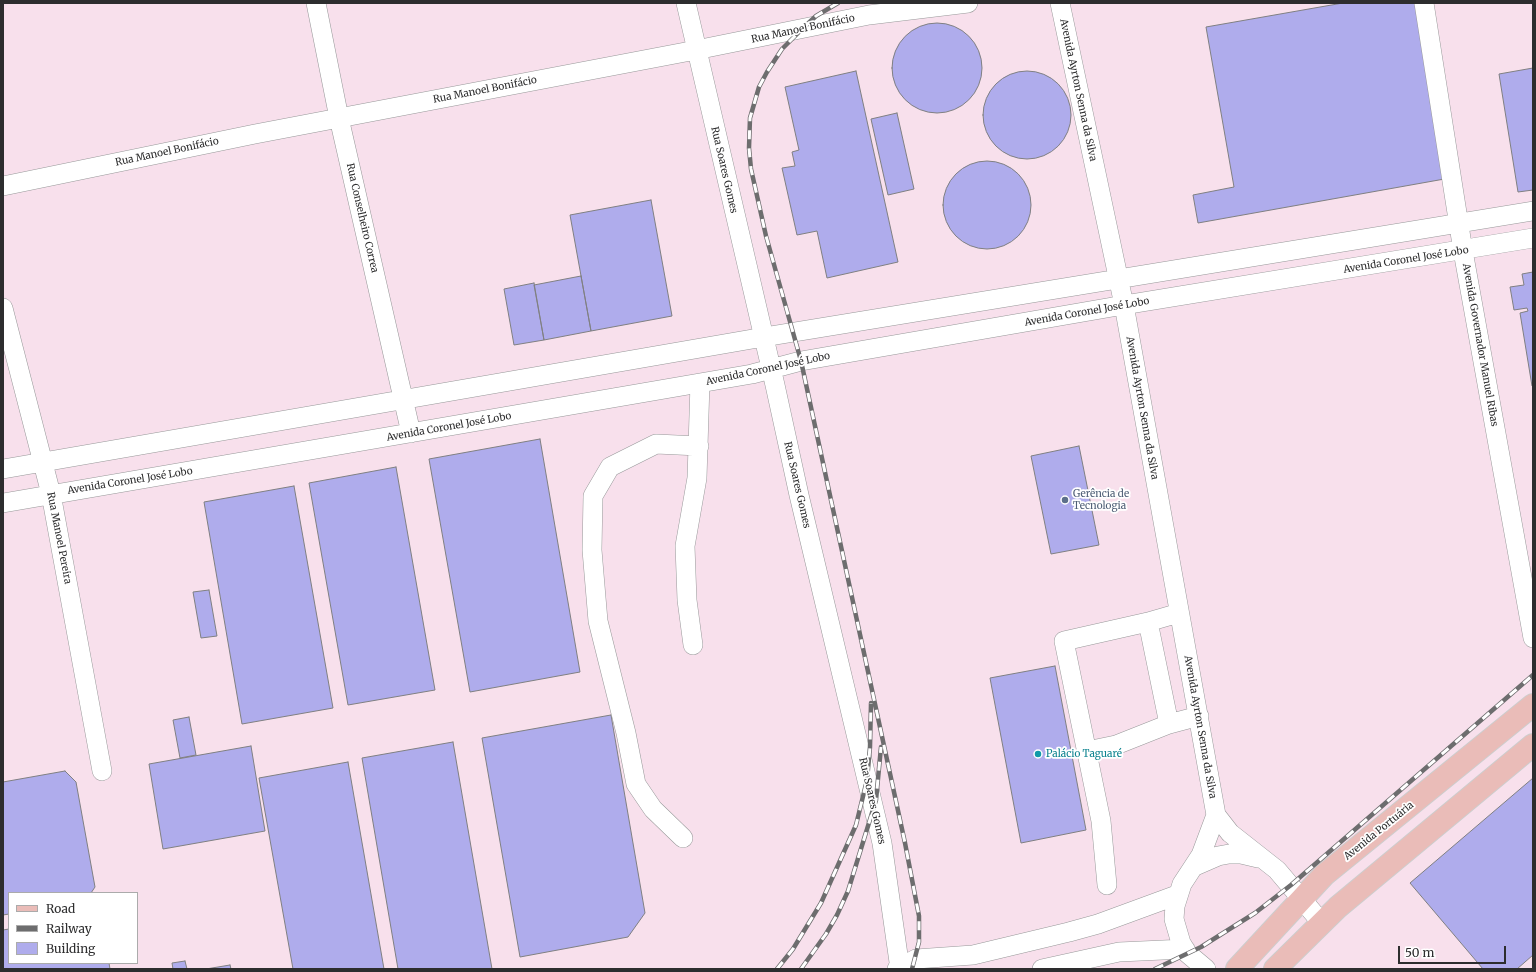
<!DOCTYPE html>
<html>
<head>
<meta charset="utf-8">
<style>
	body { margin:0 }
	#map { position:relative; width:1536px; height:972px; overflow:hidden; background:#f1f2f4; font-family:Merriweather,serif }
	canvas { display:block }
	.frame { position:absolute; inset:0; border:4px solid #2d2d2e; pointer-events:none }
	.legend { position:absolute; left:8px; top:892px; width:130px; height:72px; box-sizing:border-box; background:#fff; border:1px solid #ababab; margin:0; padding:5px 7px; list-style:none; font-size:12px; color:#2d2d2e }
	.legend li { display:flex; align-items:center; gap:8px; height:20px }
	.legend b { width:20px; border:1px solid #ababab }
	.scale { position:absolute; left:1398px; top:946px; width:108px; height:18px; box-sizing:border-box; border:2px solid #2d2d2e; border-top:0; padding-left:5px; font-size:12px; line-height:14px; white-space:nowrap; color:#2d2d2e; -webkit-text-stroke:3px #fff; paint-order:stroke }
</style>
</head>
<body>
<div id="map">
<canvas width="1536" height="972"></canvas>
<div class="frame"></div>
<ul class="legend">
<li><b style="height:5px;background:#eabcb8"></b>Road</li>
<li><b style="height:5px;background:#6d6d6e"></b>Railway</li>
<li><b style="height:11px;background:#afacec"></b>Building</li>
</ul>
<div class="scale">50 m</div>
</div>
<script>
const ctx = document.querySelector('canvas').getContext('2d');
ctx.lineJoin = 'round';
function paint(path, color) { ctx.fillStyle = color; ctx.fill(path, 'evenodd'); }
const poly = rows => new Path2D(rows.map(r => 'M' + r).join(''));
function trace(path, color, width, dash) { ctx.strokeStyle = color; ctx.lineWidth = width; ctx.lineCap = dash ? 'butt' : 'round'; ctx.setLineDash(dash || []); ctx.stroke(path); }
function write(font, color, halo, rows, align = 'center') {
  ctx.font = font + ' Merriweather,serif'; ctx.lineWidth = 3.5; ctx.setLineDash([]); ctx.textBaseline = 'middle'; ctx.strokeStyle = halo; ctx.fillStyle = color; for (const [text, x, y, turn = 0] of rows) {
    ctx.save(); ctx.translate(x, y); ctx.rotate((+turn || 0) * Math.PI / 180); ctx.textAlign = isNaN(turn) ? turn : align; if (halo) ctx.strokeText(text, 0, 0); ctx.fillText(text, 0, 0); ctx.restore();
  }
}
const commercial = poly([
	[3,3,1533,3,1533,969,3,969],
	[9,893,137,893,137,963,9,963]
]);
const building = poly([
	[1343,3,1420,3,1450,178,1198,223,1193,195,1234,187,1206,27,1343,3],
	'892 68a45 45 0 1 1 90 0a45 45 0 1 1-90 0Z',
	[1533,68,1533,190,1518,192,1499,74,1533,68],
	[856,71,898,262,827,278,817,231,797,235,782,168,795,166,792,152,799,150,785,87,856,71],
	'983 115a44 44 0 1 1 88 0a44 44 0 1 1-88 0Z',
	[897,113,914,189,888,195,871,119,897,113],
	'943 205a44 44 0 1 1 88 0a44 44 0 1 1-88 0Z',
	[651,200,672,316,591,331,570,215,651,200],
	[1533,272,1533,385,1532,386,1520,313,1528,311,1527,308,1514,310,1510,287,1524,285,1522,274,1533,272],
	[581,276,591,331,544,340,534,285,581,276],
	[534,283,544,340,514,345,504,289,534,283],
	[540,439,580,672,470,692,429,459,540,439],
	[1079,446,1099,545,1051,554,1031,456,1079,446],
	[396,467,435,690,348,705,309,483,396,467],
	[294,486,333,708,242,724,204,502,294,486],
	[209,590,217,636,201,638,193,592,209,590],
	[1055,666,1086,830,1021,843,990,678,1055,666],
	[611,715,645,913,628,937,520,957,482,738,611,715],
	[189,717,196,755,180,758,173,720,189,717],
	[453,742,492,969,398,969,362,758,453,742],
	[251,746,265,831,163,849,149,764,251,746],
	[348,762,384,969,293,969,259,778,348,762],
	[65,771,76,782,95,887,91,893,9,893,9,914,3,915,3,782,65,771],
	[1533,778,1533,955,1517,969,1483,969,1410,883,1533,778],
	[9,929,9,963,109,963,110,969,3,969,3,930,9,929],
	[185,961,187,969,173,969,172,963,185,961],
	[230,965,231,969,206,969,230,965]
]);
const minor = poly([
	[316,3,339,118,411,433],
	[686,3,775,385,799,495,882,843,900,969],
	[1060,3,1124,305,1216,815,1230,833,1277,870,1321,922],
	[1424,3,1463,251,1533,638],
	[3,186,255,134,696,50,869,15,968,3],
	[3,308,51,494,102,771],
	[3,469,764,337,1533,211],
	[3,503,752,374,801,361,1124,305,1533,238],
	[1148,622,1169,724],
	[693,645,687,600,685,546,697,478,700,383],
	[1087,751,1116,745,1169,724,1199,716],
	[683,838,653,809,636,784,626,733,598,621,592,550,593,496,610,467,656,444,699,446],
	[1195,866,1218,856,1229,854,1241,854,1258,858],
	[1107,885,1101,821,1064,641,1148,622,1179,613],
	[897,969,916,959,973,955,1069,932,1098,924,1177,895],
	[1042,969,1119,952,1185,949],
	[1206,969,1187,953,1181,943,1174,919,1175,906,1182,884,1201,855,1216,815]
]);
const major = poly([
	[1237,969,1324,875,1533,705],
	[1275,969,1338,907,1533,745]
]);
const rail = poly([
	[838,3,816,16,800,31,782,49,767,72,759,87,750,118,749,148,751,169,766,236,801,361,905,843,919,916,919,942,912,969],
	[777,969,793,949,821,903,856,825,867,780,870,747,871,703],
	[801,969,826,934,837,915,848,891,876,800,881,747],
	[1155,969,1201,947,1255,913,1291,885,1533,675]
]);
const markers = [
	[1065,500,4,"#5c6f8a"],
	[1038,754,4,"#0f9aa8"]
];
const streetNames = [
	["Rua Manoel Bonifácio",803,29,-12],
	["Rua Manoel Bonifácio",485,90,-11],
	["Avenida Ayrton Senna da Silva",1078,90,78],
	["Rua Manoel Bonifácio",167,152,-12],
	["Rua Soares Gomes",724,170,77],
	["Rua Conselheiro Correa",362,218,77],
	["Avenida Coronel José Lobo",1406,260,-9],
	["Avenida Coronel José Lobo",1087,312,-10],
	["Avenida Governador Manuel Ribas",1480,345,80],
	["Avenida Coronel José Lobo",768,369,-12],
	["Avenida Ayrton Senna da Silva",1142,408,80],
	["Avenida Coronel José Lobo",449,427,-10],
	["Avenida Coronel José Lobo",130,481,-9],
	["Rua Soares Gomes",797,485,77],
	["Rua Manoel Pereira",59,538,79],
	["Avenida Ayrton Senna da Silva",1200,727,80],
	["Rua Soares Gomes",872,801,77],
	["Avenida Portuária",1379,831,-39]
];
const serviceNames = [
	["Gerência de",1073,494],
	["Tecnologia",1073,506]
];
const cultureNames = [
	["Palácio Taguaré",1046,754]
];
paint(commercial, '#f8e0ec');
paint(building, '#afacec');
trace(building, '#808082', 1);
trace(minor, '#98999a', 20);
trace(major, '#cdcdcd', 24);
trace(minor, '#fff', 19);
trace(major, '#eabcb8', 22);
trace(rail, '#6d6d6e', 4.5);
trace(rail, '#fff', 3, [9]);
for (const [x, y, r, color] of markers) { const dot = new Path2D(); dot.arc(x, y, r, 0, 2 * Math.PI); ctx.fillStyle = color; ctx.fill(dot); trace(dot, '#fff', 1.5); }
write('10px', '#2d2d2e', '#fff', streetNames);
write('10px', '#4e5e75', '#fff', serviceNames, 'left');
write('10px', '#0d838f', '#fff', cultureNames, 'left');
</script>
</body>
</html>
